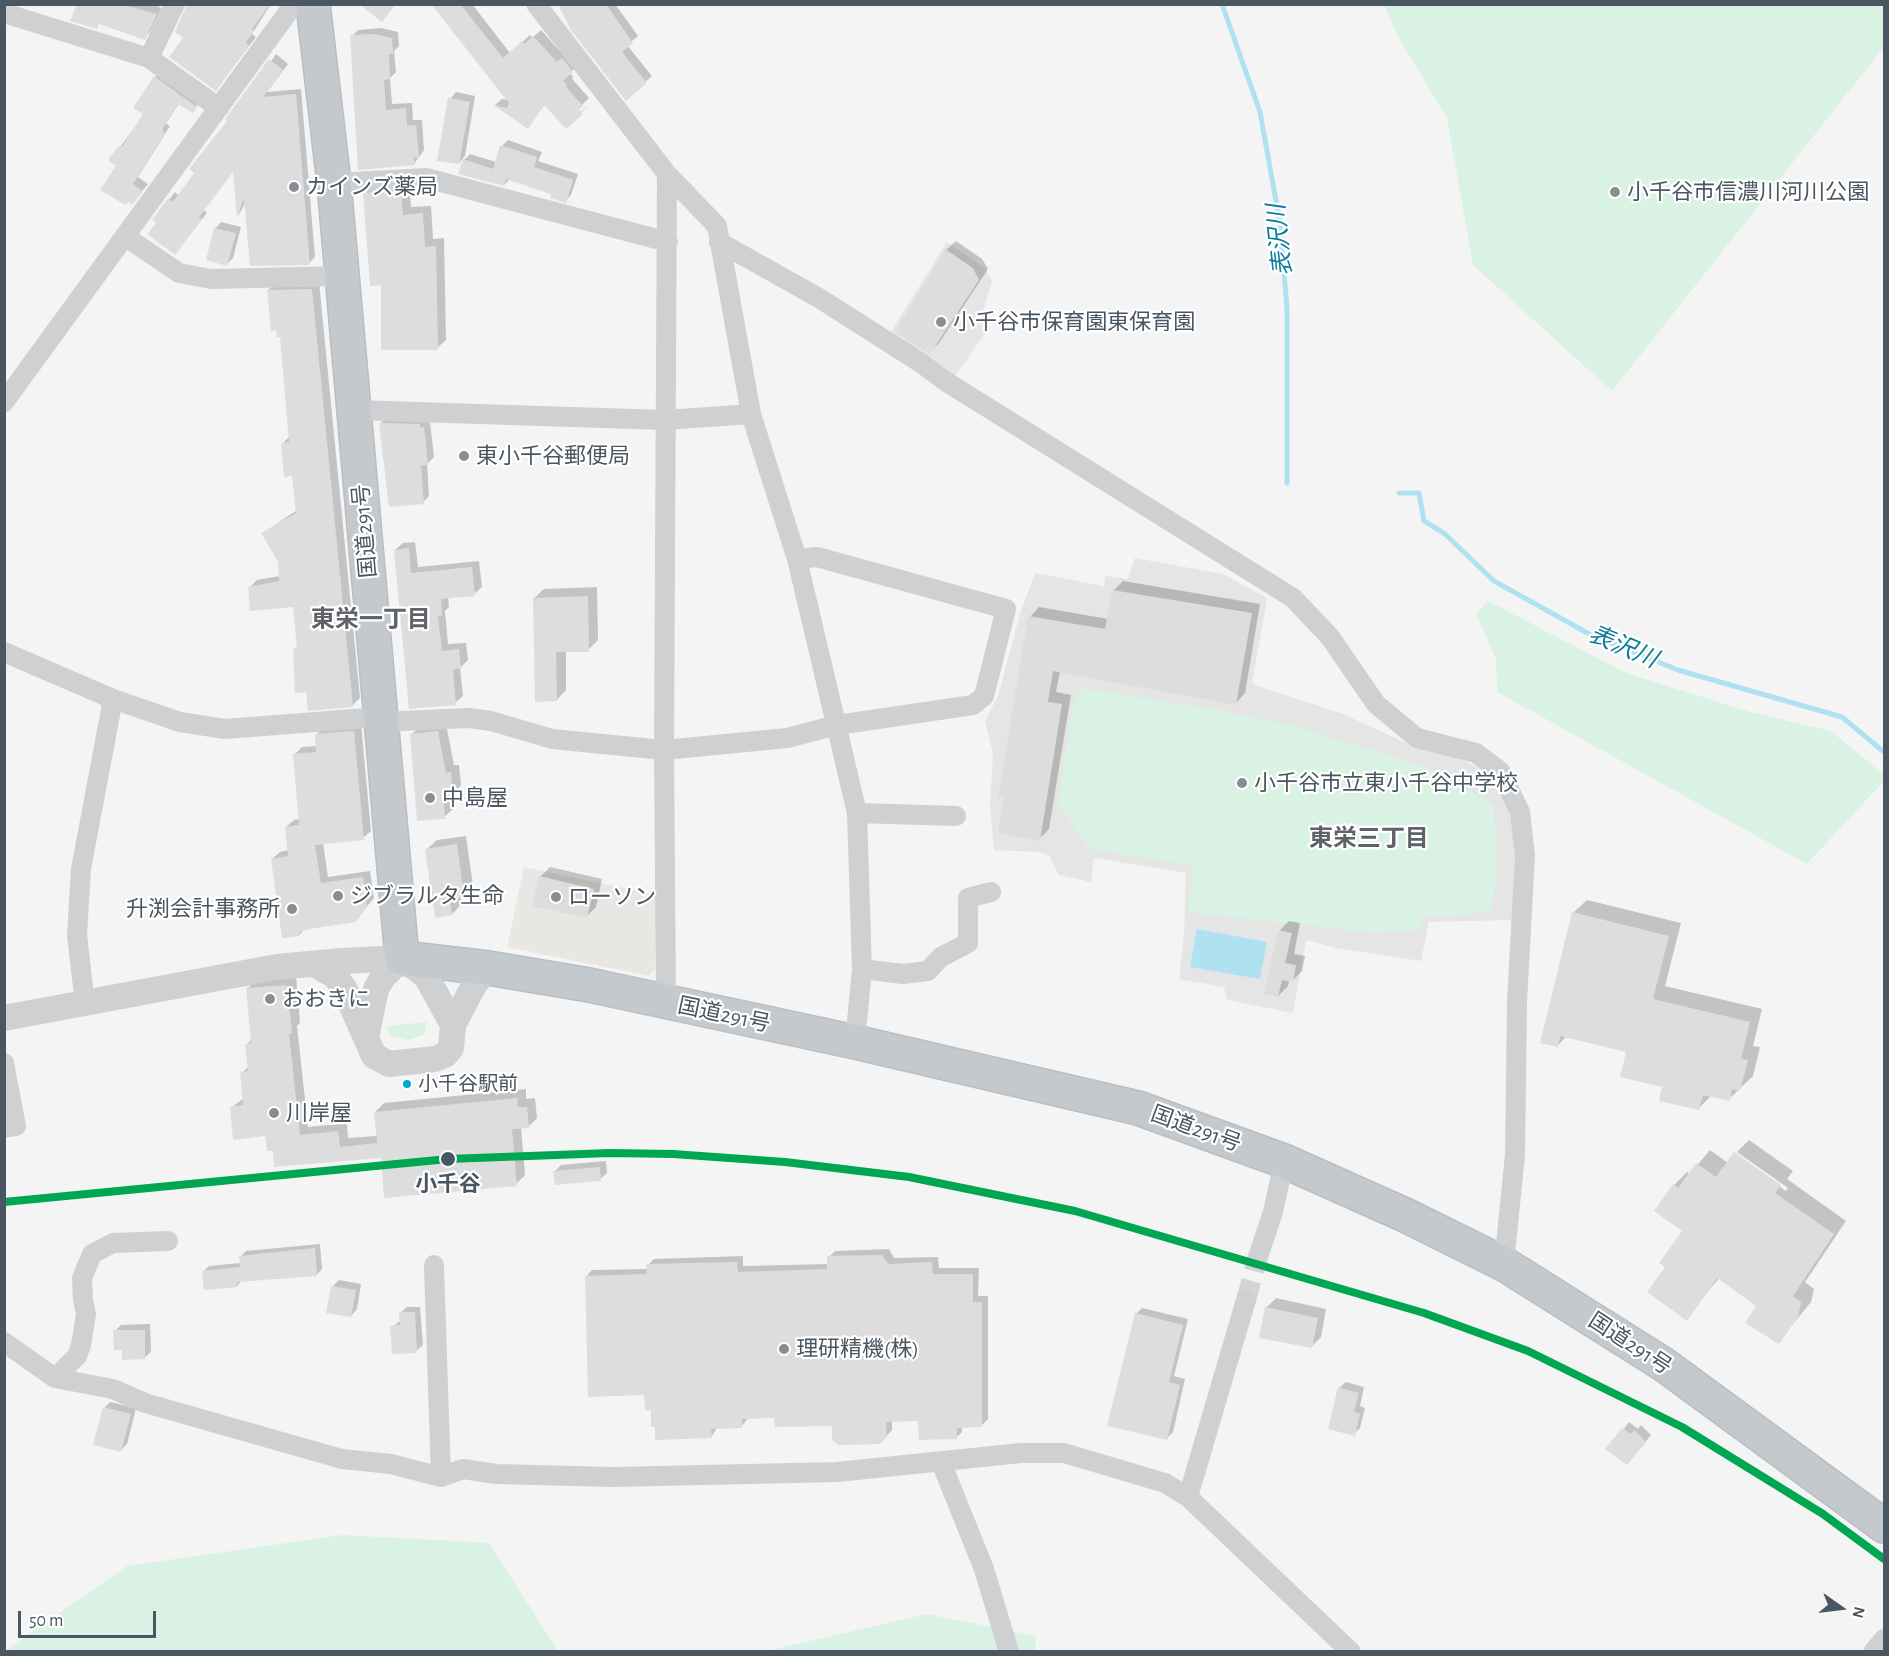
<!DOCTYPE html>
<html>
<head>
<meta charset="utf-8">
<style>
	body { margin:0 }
	#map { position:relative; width:1889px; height:1656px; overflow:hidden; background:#f4f4f4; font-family:"Alegreya Sans",sans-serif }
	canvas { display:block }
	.frame { position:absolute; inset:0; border:6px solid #4a5661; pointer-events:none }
	.north { position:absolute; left:1811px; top:1578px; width:60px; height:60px; -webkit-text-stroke:4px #fff; paint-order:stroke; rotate:104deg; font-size:16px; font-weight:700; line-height:24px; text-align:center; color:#4a5661 }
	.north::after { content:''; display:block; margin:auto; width:21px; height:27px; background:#4a5661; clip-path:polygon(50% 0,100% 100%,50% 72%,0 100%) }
	.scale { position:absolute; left:18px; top:1611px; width:138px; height:27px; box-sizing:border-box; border:3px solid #4a5661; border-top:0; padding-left:8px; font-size:18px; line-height:21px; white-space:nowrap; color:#4a5661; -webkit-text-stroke:4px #fff; paint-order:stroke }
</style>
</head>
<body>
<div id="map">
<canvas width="1889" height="1656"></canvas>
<div class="frame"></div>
<div class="north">N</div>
<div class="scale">50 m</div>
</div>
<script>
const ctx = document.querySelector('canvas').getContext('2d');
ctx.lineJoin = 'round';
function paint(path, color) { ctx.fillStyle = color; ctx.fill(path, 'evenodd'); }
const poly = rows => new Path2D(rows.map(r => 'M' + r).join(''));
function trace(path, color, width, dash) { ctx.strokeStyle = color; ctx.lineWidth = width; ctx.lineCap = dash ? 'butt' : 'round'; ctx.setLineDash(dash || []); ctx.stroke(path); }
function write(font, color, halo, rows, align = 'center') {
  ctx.font = font + ' "Alegreya Sans","Noto Sans JP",sans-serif'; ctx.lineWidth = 4.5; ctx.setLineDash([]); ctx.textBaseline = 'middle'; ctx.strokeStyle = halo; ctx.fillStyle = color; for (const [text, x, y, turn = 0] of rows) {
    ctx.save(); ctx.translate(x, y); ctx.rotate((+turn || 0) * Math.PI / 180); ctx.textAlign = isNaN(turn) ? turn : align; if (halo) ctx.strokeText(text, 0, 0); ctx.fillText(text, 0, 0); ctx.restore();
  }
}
const commercial = poly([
	[524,867,657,895,655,969,649,976,507,947]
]);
const education = poly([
	[947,242,985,268,992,281,983,311,986,332,951,382,887,338],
	[1135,558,1223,574,1267,598,1252,684,1343,714,1406,743,1447,754,1482,769,1504,797,1513,823,1515,862,1512,920,1429,922,1421,961,1336,948,1306,940,1293,1013,1227,1000,1224,987,1179,979,1184,935,1186,873,1094,858,1091,882,1059,875,1049,855,1038,852,994,850,990,805,993,754,985,721,998,696,1020,614,1035,573,1104,586,1105,576,1128,579]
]);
const green = poly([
	[1384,5,1884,5,1884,47,1612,391,1473,265,1447,118,1400,40],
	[1488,601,1626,673,1750,712,1831,731,1884,775,1884,781,1807,864,1497,692,1496,659,1476,614],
	[1081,688,1224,711,1298,727,1425,767,1483,797,1494,806,1497,872,1491,911,1458,916,1423,917,1419,930,1375,933,1188,912,1193,866,1090,849,1058,805,1072,709],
	[427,1022,424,1035,407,1040,391,1036,386,1026],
	[342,1535,489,1543,558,1651,5,1651,127,1566],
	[927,1614,1036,1636,1035,1651,762,1652]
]);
const water = poly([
	[1197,929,1267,942,1260,979,1190,967]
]);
const shadow = poly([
	[79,4,152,4,162,8,150,32,144,38,100,23,96,27],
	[187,4,271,4,252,34,256,37,216,89,185,38],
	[433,4,472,4,510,53,530,35,532,38,541,30,565,57,579,64,570,73,573,77,572,79,589,98,573,114,575,116,588,106,566,127,545,104,528,127,495,105,502,99,509,100],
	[558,4,615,4,638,36,627,45,652,76,626,99,572,28],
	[381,28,398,32,399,46,394,51,396,72,390,78,392,104,412,103,413,120,422,120,424,150,414,164,360,168,352,36,358,30],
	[276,54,288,64,267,92,301,89,315,257,309,263,246,201,239,215,234,170,204,210,207,213,175,253,154,219,175,192,179,196],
	[161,71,201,100,192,111,179,103,166,124,170,126,138,177,148,184,132,203,128,201,119,201,102,190,118,166,120,147,145,114,155,77],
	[456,92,475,96,465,156,459,163,450,99],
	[508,140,542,152,538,161,578,174,571,195,565,201,553,193,510,179,504,185,464,160,470,154,496,162,502,146],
	[409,184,411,207,431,206,433,239,444,238,446,340,437,348,365,194,373,185],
	[221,222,241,227,233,258,227,264,215,229],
	[956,241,982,259,988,269,939,343,929,353,946,250],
	[319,282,360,698,352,706,308,691,294,650,298,646,294,605,249,588,257,580,280,576,279,562,263,533,297,510,294,474,283,443,290,436,282,335,268,290,276,283],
	[387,417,426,418,426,422,430,422,434,457,427,464,429,496,423,502,381,423],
	[415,542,418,567,479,561,482,587,474,594,448,597,449,607,445,611,448,644,466,643,468,660,460,668,463,696,455,703,395,550,403,543],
	[1123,581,1260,604,1245,693,1236,703,1060,671,1056,692,1071,695,1049,829,1039,839,1030,617,1039,607,1108,619,1113,591],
	[597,587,598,640,588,650,566,651,566,690,557,700,534,598,544,589],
	[361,724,371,831,363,838,323,843,328,877,370,871,374,898,355,921,305,929,299,935,272,859,280,852,289,850,286,827,294,820,300,819,294,755,302,747,317,746,316,735,324,727],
	[446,724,454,765,459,765,461,785,452,798,453,809,444,817,412,734,421,726],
	[466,836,473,886,460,896,462,904,452,914,427,849,437,840],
	[550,867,602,879,596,907,586,917,540,877],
	[1587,900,1681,923,1665,986,1762,1009,1753,1046,1760,1047,1753,1076,1729,1099,1712,1095,1698,1109,1664,1086,1628,1051,1567,1036,1557,1046,1573,913],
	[1289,921,1300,923,1294,954,1305,956,1302,971,1292,981,1289,980,1288,986,1278,996,1279,931],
	[296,976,300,1023,297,1026,308,1127,347,1123,348,1138,377,1136,375,1112,384,1103,526,1089,526,1099,535,1098,537,1118,528,1127,521,1127,525,1175,516,1184,382,1156,274,1149,267,1134,231,1108,244,1098,242,1073,249,1066,247,1044,252,1039,247,989,256,980],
	[1749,1140,1793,1171,1787,1179,1846,1221,1805,1282,1814,1289,1811,1302,1778,1342,1759,1306,1719,1278,1686,1319,1667,1267,1684,1231,1674,1185,1687,1172,1690,1174,1710,1150,1728,1163,1735,1155,1786,1191,1788,1188,1737,1152],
	[606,1161,607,1173,600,1179,555,1171,561,1165],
	[320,1244,322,1269,316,1275,242,1280,237,1286,204,1271,209,1266,241,1263,240,1257,246,1251],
	[889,1249,894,1258,938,1257,939,1268,979,1268,978,1296,988,1296,988,1419,981,1426,962,1426,962,1432,956,1438,919,1419,892,1420,892,1430,880,1443,833,1424,775,1417,748,1418,741,1427,717,1428,711,1437,652,1409,586,1277,592,1270,648,1269,648,1265,654,1259,743,1256,743,1266,829,1264,829,1257,835,1251],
	[339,1280,361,1284,357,1309,351,1316,332,1287],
	[1276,1298,1326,1309,1321,1337,1311,1347,1266,1308],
	[407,1307,420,1307,423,1345,416,1351,392,1327,401,1320,400,1313],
	[1142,1308,1188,1319,1174,1376,1185,1379,1173,1432,1166,1439,1136,1314],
	[150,1324,151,1352,144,1358,123,1348,115,1331,121,1325],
	[1346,1382,1364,1387,1360,1406,1365,1408,1360,1428,1354,1434,1339,1388],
	[110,1402,136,1408,127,1444,121,1450,104,1408],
	[1629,1422,1638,1429,1641,1425,1651,1435,1633,1457,1608,1449]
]);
const stream = poly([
	[1222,4,1260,112,1280,223,1287,309,1287,483],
	[1399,493,1419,493,1424,521,1445,534,1494,581,1591,635,1678,670,1842,717,1884,752]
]);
const building = poly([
	[77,4,120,4,157,14,145,40,99,24,97,29,70,21],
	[187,4,270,4,252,29,254,31,246,42,249,45,216,91,169,57,183,38,175,32],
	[359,4,396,4,382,22],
	[431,4,460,4,503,58,522,41,525,44,533,36,557,62,562,58,573,72,563,81,567,85,566,87,583,106,579,110,583,114,566,129,544,105,528,129,493,105,507,108,509,103],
	[558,4,606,4,633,43,622,52,647,83,626,101,570,29],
	[374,34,392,38,393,54,389,54,390,79,384,80,386,110,406,108,407,126,416,125,419,158,414,157,415,165,358,170,350,35],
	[269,59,283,70,263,97,296,94,310,265,250,266,244,198,237,218,233,172,199,217,202,219,175,255,147,234,156,223,152,220,168,198,173,202,194,173,189,169,227,121,225,119],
	[154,76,197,107,193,113,178,104,162,130,165,133,133,184,143,191,132,205,128,202,126,205,100,190,116,166,109,161,110,157,119,146,122,147,143,114,133,108],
	[448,98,470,102,459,164,437,161],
	[500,145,537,157,534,167,573,180,566,203,550,198,551,194,506,179,504,186,458,174,463,159,493,169],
	[401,191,403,215,423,213,425,247,436,246,438,350,381,350,381,285,370,286,363,193],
	[214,228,236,233,227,266,206,260],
	[945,249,973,268,979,280,930,354,895,332],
	[312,289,353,707,308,711,306,692,295,693,293,649,297,649,293,607,250,611,248,587,279,581,278,562,261,533,296,513,292,476,284,477,281,443,289,442,280,337,277,337,276,330,271,331,267,290],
	[379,423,420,424,420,428,424,427,428,465,421,466,424,504,389,507],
	[409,548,411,573,472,567,475,596,441,599,442,616,438,616,442,651,459,649,461,669,453,669,456,705,409,709,394,550],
	[1112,590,1252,613,1236,705,1053,671,1048,702,1062,704,1040,841,998,833,1003,798,998,797,1028,616,1105,629],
	[588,596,589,652,556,652,557,701,535,702,533,598],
	[354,731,364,840,315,845,321,883,363,877,367,906,356,922,309,929,299,932,300,936,282,938,271,859,288,856,285,827,299,825,293,754,316,752,315,734],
	[438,731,446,773,451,772,453,795,450,795,451,802,444,802,445,819,417,821,410,734],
	[457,844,464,897,450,899,452,915,435,918,425,849],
	[539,876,594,889,587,918,532,906],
	[1572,912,1669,936,1653,999,1750,1022,1741,1059,1748,1060,1740,1091,1732,1089,1730,1101,1703,1095,1699,1110,1659,1101,1662,1087,1620,1077,1626,1052,1560,1036,1558,1047,1540,1043],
	[1278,930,1292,933,1285,963,1296,965,1293,982,1282,980,1278,997,1264,994],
	[287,985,292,1033,289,1034,300,1135,338,1131,340,1147,377,1143,374,1112,517,1098,518,1107,527,1107,529,1128,512,1129,517,1186,384,1198,381,1158,274,1167,273,1151,267,1151,265,1136,233,1140,230,1107,243,1105,240,1072,248,1071,245,1044,251,1043,246,988],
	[1734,1152,1781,1185,1775,1193,1834,1234,1793,1296,1801,1302,1798,1317,1779,1344,1745,1323,1756,1306,1717,1278,1687,1321,1647,1292,1665,1267,1659,1263,1682,1231,1654,1211,1673,1184,1678,1188,1696,1163,1716,1177],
	[600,1167,601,1181,555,1185,553,1171],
	[315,1248,317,1276,237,1282,237,1287,204,1290,202,1271,240,1267,239,1256],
	[882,1255,888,1264,932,1262,933,1274,973,1274,973,1302,982,1302,982,1427,957,1428,957,1439,919,1440,918,1421,886,1422,887,1437,880,1444,838,1445,832,1440,832,1426,775,1427,774,1418,742,1419,742,1428,711,1429,712,1438,655,1440,655,1427,651,1427,651,1410,645,1410,644,1395,588,1397,585,1276,647,1274,646,1264,737,1262,738,1272,827,1269,827,1256],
	[331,1286,356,1290,351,1317,326,1313],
	[1265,1307,1318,1318,1312,1348,1259,1338],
	[399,1312,415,1312,417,1353,392,1354,390,1326,400,1325],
	[1135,1313,1183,1325,1169,1382,1180,1385,1167,1440,1107,1426],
	[113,1330,145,1330,145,1359,122,1360,122,1350,114,1350],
	[1338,1387,1359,1393,1354,1412,1360,1414,1355,1436,1328,1429],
	[103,1407,131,1414,121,1452,93,1445],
	[1622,1428,1631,1434,1634,1430,1646,1442,1627,1465,1605,1449]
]);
const minorTunnel = poly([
	[1246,1300,1258,1257]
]);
const minor = poly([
	[536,4,667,174,717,226,751,414,797,559,857,813,862,969,855,1042],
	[4,13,149,58,219,108],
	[149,58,175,4],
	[334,183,426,178,668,242],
	[126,237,179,273,211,279,342,276],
	[719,242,819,298,921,363,945,381,1293,598,1330,637,1376,704,1417,738,1476,753,1500,771,1520,812,1525,856,1517,1002,1515,1155,1504,1264],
	[4,402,294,4],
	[355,410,665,420,751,414],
	[4,652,113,699,180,722,225,729,380,717],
	[380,722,469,718,491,721,552,739,664,750,787,738,837,725,973,705,984,696,1006,609,817,557,797,559],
	[857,813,956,816],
	[862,969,903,974,928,971,941,957,968,943,968,898,991,892],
	[666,1002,664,750,667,174],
	[85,1004,77,935,81,869,113,699],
	[4,1063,16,1126,4,1128],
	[1258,1257,1273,1212,1284,1161],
	[434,1265,441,1477],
	[4,1342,55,1378,113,1389,145,1403,342,1459,391,1464,441,1477,463,1469,496,1474,614,1477,837,1472,1021,1453,1064,1453,1165,1483,1188,1497,1351,1652],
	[55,1378,77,1356,81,1345,86,1314,83,1300,82,1278,92,1254,113,1243,168,1241],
	[941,1462,984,1569,1009,1652],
	[1188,1497,1246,1300],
	[1873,1652,1884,1639]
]);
const tertiary = poly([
	[4,1018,277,967,342,961,402,958,426,976,436,994,453,1025,451,1048,445,1055,435,1059,389,1064,374,1056,344,988,335,976,314,964],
	[453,1025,474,985,488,968],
	[366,1038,376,989,383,977,402,958]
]);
const trunk = poly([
	[313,4,334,183,402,958,488,968,589,985,855,1042,1138,1108,1284,1161,1405,1215,1504,1264,1663,1364,1884,1526]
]);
const rail1 = poly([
	[4,1202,448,1159,610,1153,673,1154,785,1162,909,1177,1075,1211,1424,1313,1528,1351,1682,1427,1823,1514,1884,1559]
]);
const markers = [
	[294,187,6,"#868d94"],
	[1615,192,6,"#868d94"],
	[941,322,6,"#868d94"],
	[464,456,6,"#868d94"],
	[1242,783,6,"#868d94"],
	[430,798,6,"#868d94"],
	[338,896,6,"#868d94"],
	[556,897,6,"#868d94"],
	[292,909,6,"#868d94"],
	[270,999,6,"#868d94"],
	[407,1084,5,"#00a9ce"],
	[274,1113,6,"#868d94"],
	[448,1159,8,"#4a5661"],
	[784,1349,6,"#868d94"]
];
const busNames = [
	["小千谷駅前",418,1084]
];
const poiNames = [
	["カインズ薬局",306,187],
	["小千谷市信濃川河川公園",1627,192],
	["小千谷市保育園東保育園",953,322],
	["東小千谷郵便局",476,456],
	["小千谷市立東小千谷中学校",1254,783],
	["中島屋",442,798],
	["ジブラルタ生命",350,896],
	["ローソン",568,897],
	["升渕会計事務所",280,909,"right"],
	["おおきに",282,999],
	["川岸屋",286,1113],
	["理研精機(株)",796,1349]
];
const streetNames = [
	["国道291号",365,531,-95],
	["国道291号",724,1015,12],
	["国道291号",1196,1129,20],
	["国道291号",1630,1344,33]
];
const stopNames = [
	["小千谷",448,1184]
];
const waterNames = [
	["表沢川",1280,240,-96],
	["表沢川",1623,647,23]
];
const neighbourhoodNames = [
	["東栄一丁目",371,620],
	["東栄三丁目",1369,839]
];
paint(commercial, '#e8e7e3');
paint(education, '#e6e5e6');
paint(green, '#d9f2e3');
paint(water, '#aee2f0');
paint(shadow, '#0003');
trace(stream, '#aee2f0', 5);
paint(building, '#ddddde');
trace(minorTunnel, '#d2d4d7', 20, [20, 10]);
trace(trunk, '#b9bec3', 36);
trace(minor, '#ced0d2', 20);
trace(tertiary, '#ced0d2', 26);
trace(trunk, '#c4c9cd', 33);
trace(rail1, '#00a651', 8);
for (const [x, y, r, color] of markers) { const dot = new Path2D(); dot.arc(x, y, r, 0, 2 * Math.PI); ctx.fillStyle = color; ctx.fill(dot); trace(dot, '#fff', 2); }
write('20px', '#4a5661', '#fff', busNames, 'left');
write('22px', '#4a5661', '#fff', poiNames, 'left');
write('22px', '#4a5661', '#fff', streetNames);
write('bold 22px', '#4a5661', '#fff', stopNames);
write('italic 24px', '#0c7c9b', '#fff', waterNames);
write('bold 24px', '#5f6368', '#fff', neighbourhoodNames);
</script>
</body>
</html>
